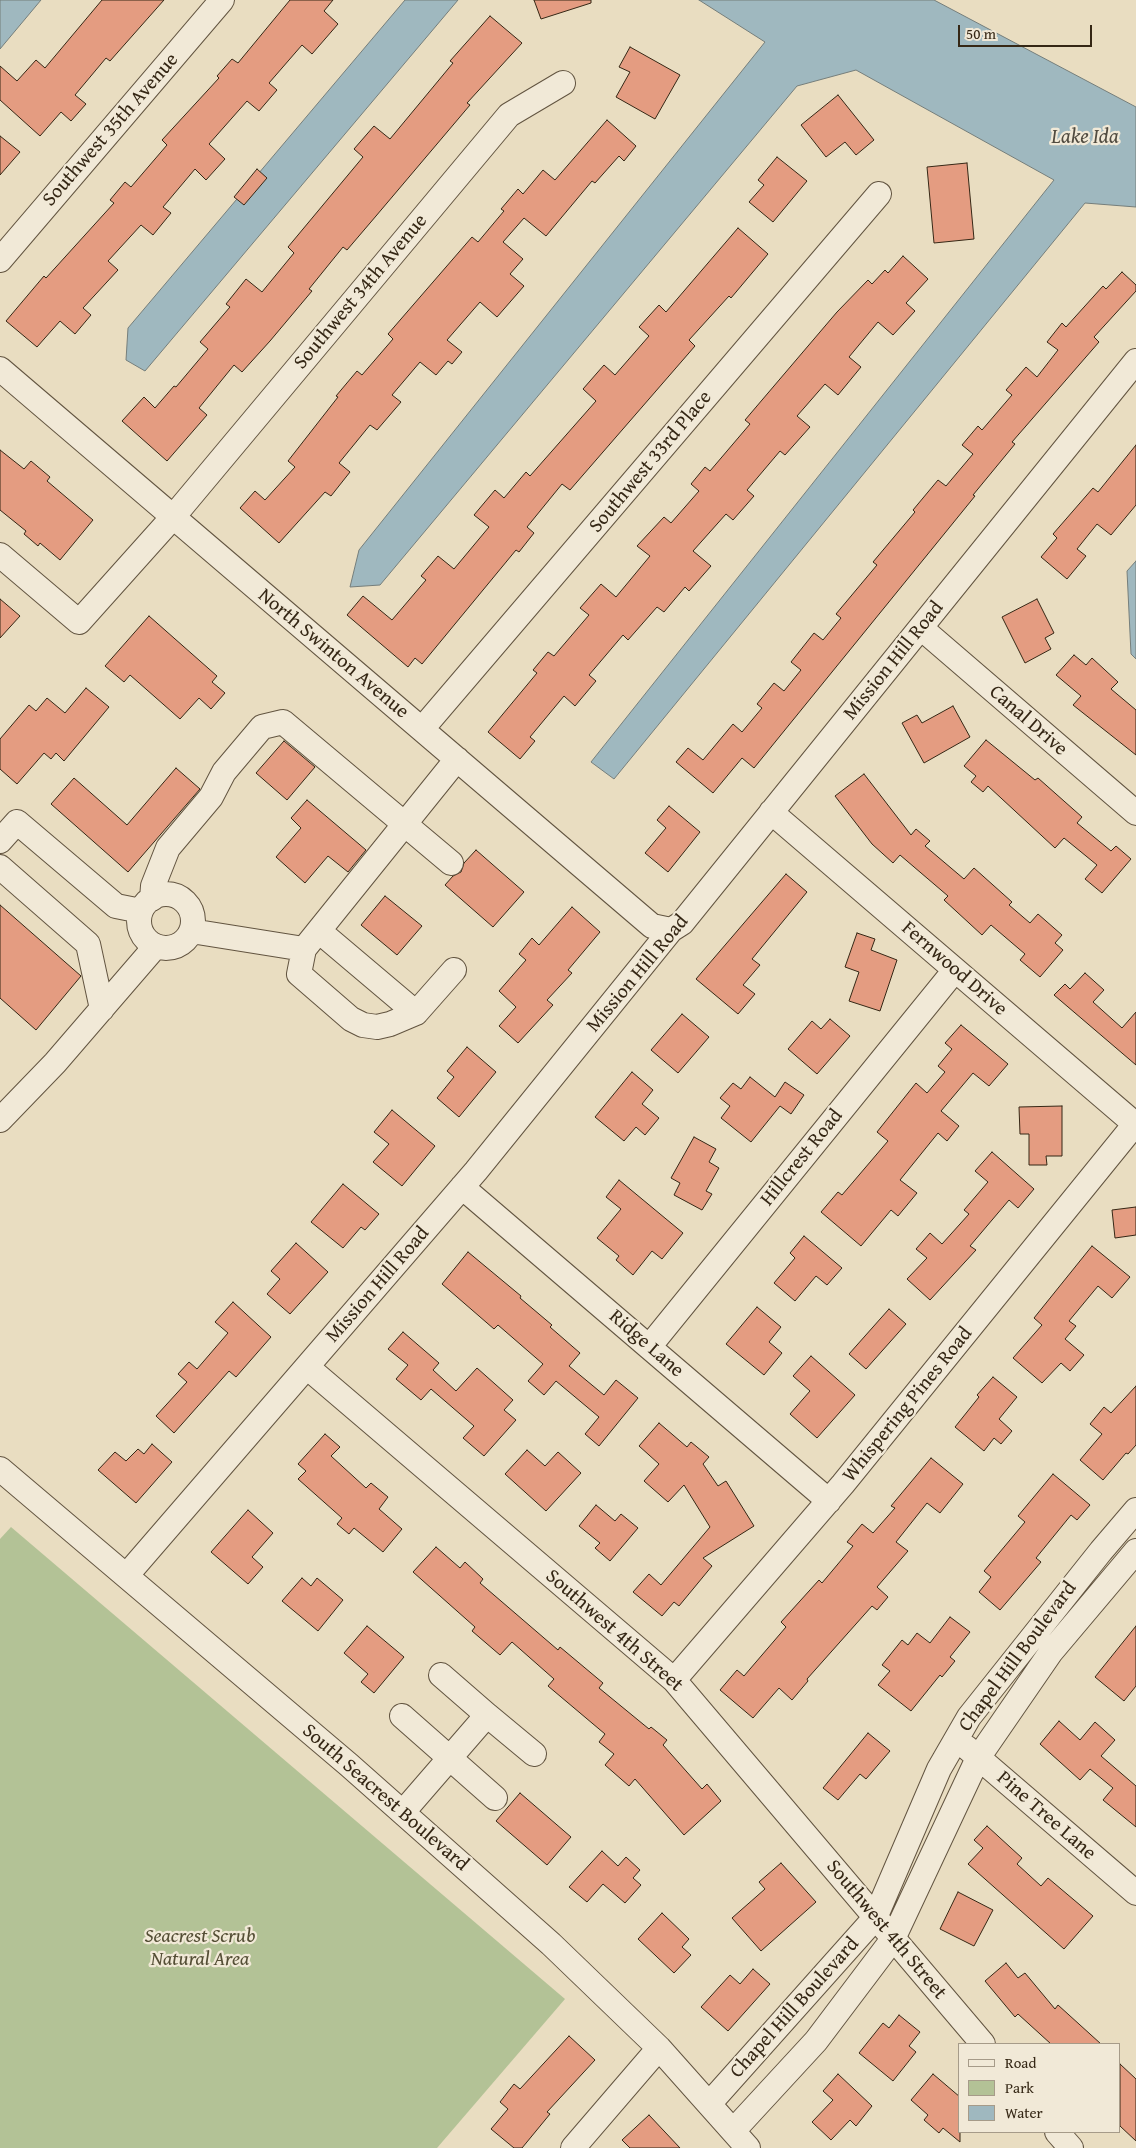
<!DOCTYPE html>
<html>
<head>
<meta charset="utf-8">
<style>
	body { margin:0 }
	#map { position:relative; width:1136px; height:2148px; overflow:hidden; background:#e9ddc1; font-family:"Gentium Book Plus",serif }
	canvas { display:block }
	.legend { position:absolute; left:958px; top:2043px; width:162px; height:90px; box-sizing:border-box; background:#f1e9d7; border:1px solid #a69b89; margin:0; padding:6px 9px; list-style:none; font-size:15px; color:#352715 }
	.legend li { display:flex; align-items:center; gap:10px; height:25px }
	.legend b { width:25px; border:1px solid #a69b89 }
	.scale { position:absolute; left:958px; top:25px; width:134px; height:22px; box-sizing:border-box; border:2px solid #352715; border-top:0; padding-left:6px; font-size:15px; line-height:18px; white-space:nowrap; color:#352715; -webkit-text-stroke:4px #f1e9d7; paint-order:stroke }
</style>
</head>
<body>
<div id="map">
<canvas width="1136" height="2148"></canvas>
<ul class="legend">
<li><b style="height:6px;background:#f1e9d7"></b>Road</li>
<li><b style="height:14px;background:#b3c296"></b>Park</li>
<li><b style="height:14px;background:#9fb8bf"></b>Water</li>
</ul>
<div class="scale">50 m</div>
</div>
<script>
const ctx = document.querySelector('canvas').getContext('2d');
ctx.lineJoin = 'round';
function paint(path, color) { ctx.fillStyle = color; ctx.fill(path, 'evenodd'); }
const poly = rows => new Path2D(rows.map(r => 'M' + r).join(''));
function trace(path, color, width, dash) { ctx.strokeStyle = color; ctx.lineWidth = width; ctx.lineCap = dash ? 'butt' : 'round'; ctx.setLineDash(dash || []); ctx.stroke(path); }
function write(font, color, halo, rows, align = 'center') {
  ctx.font = font + ' "Gentium Book Plus",serif'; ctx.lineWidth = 4.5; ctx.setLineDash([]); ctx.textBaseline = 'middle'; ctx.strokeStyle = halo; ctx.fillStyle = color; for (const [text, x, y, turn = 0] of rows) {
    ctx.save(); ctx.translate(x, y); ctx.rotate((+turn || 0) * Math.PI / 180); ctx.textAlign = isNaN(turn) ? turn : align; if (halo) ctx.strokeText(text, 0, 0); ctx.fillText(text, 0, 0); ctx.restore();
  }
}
const green = poly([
	[11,1527,565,1999,437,2148,0,2148,0,1539]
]);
const water = poly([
	[0,0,41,0,0,49,0,0],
	[405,0,458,0,145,371,126,360,128,328,405,0],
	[699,0,934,0,1136,107,1136,207,1085,203,614,779,591,762,1054,180,856,70,797,86,380,585,350,587,359,550,765,42,699,0],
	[1136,561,1136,659,1131,654,1127,571,1136,561]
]);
const building = poly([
	[102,0,164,0,110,61,106,58,75,95,86,104,71,121,61,112,40,136,0,100,0,66,17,81,36,60,45,68,102,0],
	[290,0,333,0,324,11,338,24,312,54,302,45,269,83,277,90,259,111,247,101,209,144,225,159,206,180,195,169,163,207,171,213,153,235,141,225,108,261,118,270,83,308,91,315,75,334,60,321,37,347,6,321,44,276,46,278,114,203,110,200,125,182,131,187,167,145,162,140,219,78,217,76,232,59,238,63,290,0],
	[534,0,591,0,591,3,541,19,534,0],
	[490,16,522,43,467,103,470,105,376,216,347,250,343,247,309,289,312,291,270,341,242,372,234,365,199,408,207,415,167,461,122,421,144,397,155,408,174,386,176,387,208,349,200,342,230,307,226,304,246,279,262,292,294,253,288,247,363,157,354,149,374,126,390,139,453,63,450,61,490,16],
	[630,47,680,75,655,119,616,97,630,72,619,67,630,47],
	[838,95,874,140,856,155,845,142,826,157,801,125,838,95],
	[607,120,636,146,624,161,619,156,595,183,592,181,546,236,524,218,503,242,523,259,510,274,524,286,497,317,480,302,447,340,462,352,452,364,448,361,436,375,420,362,392,395,401,402,377,430,370,425,339,463,350,472,331,496,325,492,279,543,240,508,255,491,265,500,295,467,288,461,338,397,336,396,357,371,362,375,393,339,388,334,472,237,478,242,504,211,501,209,518,189,523,194,543,170,555,180,607,120],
	[0,136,20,152,0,175,0,136],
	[777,157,807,181,773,222,749,202,764,185,758,180,777,157],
	[967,163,974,239,934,243,927,167,967,163],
	[257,169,267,178,244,205,234,197,257,169],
	[738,228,768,254,731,298,729,296,689,340,695,346,570,490,562,484,527,527,534,533,519,552,516,550,422,664,415,658,408,667,347,615,363,596,392,620,426,580,421,576,438,556,454,569,489,527,474,515,495,490,504,498,526,472,530,476,596,401,583,389,604,365,615,375,649,336,639,327,659,305,666,312,738,228],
	[903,256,928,279,906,303,915,311,893,335,878,322,849,357,861,367,838,395,825,384,797,416,810,427,785,455,780,451,747,490,754,496,733,520,726,514,693,551,711,566,689,591,685,587,664,612,657,607,628,640,623,635,589,675,596,681,575,706,564,696,530,737,535,741,520,759,488,732,537,673,533,670,548,652,554,656,589,615,580,608,601,584,616,597,650,556,637,546,664,517,671,523,699,491,691,484,705,467,710,471,750,424,745,420,837,312,868,280,872,284,885,270,888,273,903,256],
	[1122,272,1136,285,1136,291,1094,337,1099,342,1012,442,1015,444,973,495,975,496,754,768,742,758,713,793,676,762,688,748,703,760,733,724,742,732,762,708,757,704,774,683,784,691,801,670,791,662,814,633,823,640,841,618,836,614,877,565,873,562,915,512,913,510,938,480,946,486,973,454,962,445,978,426,982,430,1012,395,1006,390,1026,367,1037,377,1058,350,1047,342,1062,323,1066,327,1103,286,1106,289,1122,272],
	[1136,445,1136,505,1111,535,1097,524,1077,549,1086,556,1067,579,1041,557,1057,538,1053,534,1093,488,1098,492,1136,445],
	[0,450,24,469,31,461,50,477,47,481,93,520,60,560,40,543,38,546,24,534,26,531,0,510,0,450],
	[0,599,20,616,0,638,0,599],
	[1037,599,1054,633,1045,638,1051,649,1025,663,1002,617,1037,599],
	[149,616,217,676,212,682,225,693,211,709,199,698,180,719,130,675,124,682,105,666,149,616],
	[1074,655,1086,665,1092,658,1118,682,1111,689,1136,710,1136,755,1073,705,1081,696,1056,675,1074,655],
	[86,688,109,707,64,761,56,753,51,759,44,753,17,784,0,769,0,739,29,705,36,711,47,698,65,713,86,688],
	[953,706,970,737,924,763,902,723,917,715,922,723,953,706],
	[986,740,1035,780,1038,778,1082,817,1077,823,1111,851,1116,846,1131,859,1102,893,1085,879,1097,865,1064,838,1055,848,988,786,983,792,971,782,976,776,964,766,986,740],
	[284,741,315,767,287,800,256,773,284,741],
	[176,768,200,789,128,872,51,804,74,778,127,825,176,768],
	[864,774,911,835,916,829,930,841,925,846,964,879,974,868,1012,902,1009,905,1030,923,1038,914,1062,935,1055,943,1063,950,1040,977,1020,960,1025,954,991,925,982,935,944,900,948,896,900,855,893,863,872,844,835,796,864,774],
	[307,800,366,850,348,872,328,856,305,883,276,857,301,828,291,818,307,800],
	[669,806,700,832,668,872,645,853,666,828,657,820,669,806],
	[476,850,524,892,493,927,445,885,453,876,461,872,464,863,476,850],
	[786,874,807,892,752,959,760,965,743,985,755,994,738,1014,696,979,786,874],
	[385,896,422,926,397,955,361,925,385,896],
	[0,905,81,976,36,1030,0,998,0,905],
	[572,907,600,932,568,970,572,973,547,1000,553,1005,518,1043,499,1026,516,1007,499,991,526,960,519,954,532,938,539,945,572,907],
	[857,933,875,939,871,950,897,960,880,1011,849,1001,859,972,845,967,857,933],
	[1085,973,1104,990,1093,1002,1122,1028,1136,1012,1136,1065,1054,995,1065,984,1070,989,1085,973],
	[682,1014,709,1037,678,1073,651,1050,682,1014],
	[830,1019,850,1036,817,1074,788,1049,812,1021,821,1029,830,1019],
	[961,1025,1008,1064,989,1086,973,1073,941,1111,959,1126,947,1141,938,1133,900,1180,917,1193,898,1216,891,1210,861,1246,821,1212,838,1192,842,1195,888,1141,877,1132,916,1083,927,1093,945,1072,938,1066,952,1049,945,1043,961,1025],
	[467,1047,496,1072,459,1117,437,1098,454,1077,447,1071,467,1047],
	[632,1072,653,1090,642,1104,659,1118,645,1135,636,1127,624,1141,595,1117,632,1072],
	[750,1077,775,1097,785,1082,804,1095,791,1114,780,1106,751,1142,721,1118,730,1106,720,1098,733,1083,741,1089,750,1077],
	[1062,1106,1062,1156,1046,1156,1047,1165,1029,1165,1029,1134,1020,1134,1019,1107,1062,1106],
	[392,1110,435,1146,402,1186,373,1162,389,1144,374,1132,392,1110],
	[694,1137,716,1149,709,1162,719,1168,706,1191,712,1194,702,1210,674,1195,680,1183,671,1178,694,1137],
	[992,1152,1034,1189,1018,1208,1009,1200,970,1246,976,1250,930,1300,907,1279,927,1258,916,1249,930,1233,942,1244,969,1214,964,1210,988,1182,975,1171,992,1152],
	[619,1180,683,1233,662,1259,652,1251,633,1275,616,1260,619,1256,597,1238,621,1209,606,1197,619,1180],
	[343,1184,379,1214,365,1230,361,1227,343,1248,311,1222,343,1184],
	[1136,1207,1136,1235,1115,1238,1112,1210,1136,1207],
	[804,1236,842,1268,827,1285,816,1276,795,1301,774,1283,795,1258,790,1253,804,1236],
	[296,1243,328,1272,290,1314,267,1294,280,1279,271,1271,296,1243],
	[1092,1246,1130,1277,1112,1298,1098,1286,1069,1321,1076,1326,1065,1339,1084,1355,1070,1371,1061,1363,1042,1383,1013,1358,1042,1325,1034,1318,1092,1246],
	[468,1252,521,1296,520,1298,552,1325,550,1327,580,1353,569,1366,604,1395,616,1380,638,1398,599,1446,585,1434,599,1417,556,1381,544,1395,528,1381,543,1364,498,1325,494,1329,442,1284,468,1252],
	[233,1302,271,1337,236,1377,229,1371,174,1433,156,1416,187,1382,178,1374,189,1362,197,1369,228,1333,215,1322,233,1302],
	[757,1307,781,1327,769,1342,782,1353,764,1375,726,1344,757,1307],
	[889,1309,906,1324,866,1369,849,1354,889,1309],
	[403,1332,439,1363,433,1370,456,1391,477,1368,513,1400,504,1410,516,1420,484,1456,463,1438,474,1426,431,1389,421,1400,396,1379,408,1365,388,1349,403,1332],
	[811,1356,855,1395,817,1438,790,1414,810,1391,793,1376,811,1356],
	[993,1377,1017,1397,999,1419,1012,1431,1001,1444,994,1438,984,1451,955,1427,979,1397,977,1395,993,1377],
	[1136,1386,1136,1445,1128,1454,1126,1453,1103,1480,1080,1460,1102,1434,1090,1424,1104,1407,1111,1413,1136,1386],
	[659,1423,687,1447,691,1442,709,1457,703,1464,718,1486,726,1481,754,1526,703,1558,712,1566,679,1606,674,1602,662,1616,633,1592,649,1574,661,1585,710,1527,684,1485,668,1502,644,1481,659,1464,639,1446,659,1423],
	[325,1434,340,1447,331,1456,366,1488,371,1483,388,1497,379,1509,402,1529,383,1552,354,1528,349,1534,337,1524,342,1518,298,1479,306,1471,298,1464,325,1434],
	[152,1444,172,1462,136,1503,98,1470,115,1452,126,1461,138,1449,144,1454,152,1444],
	[527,1450,545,1466,558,1452,581,1473,546,1511,505,1474,527,1450],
	[931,1458,963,1484,940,1513,927,1503,896,1542,908,1551,877,1587,888,1597,877,1610,872,1606,807,1679,808,1681,792,1700,779,1688,753,1718,720,1690,737,1670,744,1676,786,1627,781,1622,819,1580,822,1583,853,1546,847,1542,862,1524,873,1533,895,1508,891,1506,931,1458],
	[1053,1474,1090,1505,1077,1520,1071,1515,1036,1558,1041,1562,1000,1610,979,1592,991,1577,984,1571,1025,1522,1018,1516,1053,1474],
	[596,1505,615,1521,621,1514,638,1528,610,1561,595,1548,600,1543,579,1526,596,1505],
	[248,1510,273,1533,252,1557,263,1567,248,1584,211,1552,248,1510],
	[436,1547,460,1568,465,1562,483,1579,480,1583,558,1650,560,1647,603,1683,599,1688,649,1729,651,1727,667,1740,663,1745,702,1789,707,1784,721,1801,684,1835,635,1779,629,1786,605,1765,614,1754,599,1742,605,1734,548,1686,554,1679,512,1642,500,1655,472,1631,475,1627,413,1572,436,1547],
	[302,1578,311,1586,317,1578,343,1600,318,1631,282,1601,302,1578],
	[950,1617,970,1632,950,1657,955,1661,942,1677,940,1675,911,1711,878,1685,890,1671,882,1665,902,1640,908,1645,917,1633,930,1643,950,1617],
	[367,1626,404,1657,374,1693,361,1682,368,1674,344,1653,367,1626],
	[1136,1626,1136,1686,1124,1701,1095,1677,1136,1626],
	[1059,1721,1080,1740,1095,1722,1115,1740,1101,1756,1136,1786,1136,1827,1103,1800,1113,1788,1090,1769,1080,1780,1040,1744,1059,1721],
	[868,1733,890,1751,866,1779,860,1774,838,1800,823,1788,868,1733],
	[520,1793,571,1837,547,1865,496,1821,520,1793],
	[987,1826,1022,1858,1017,1864,1041,1886,1048,1878,1093,1916,1064,1949,968,1864,983,1848,974,1840,987,1826],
	[602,1851,618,1866,626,1857,640,1870,633,1878,641,1885,625,1903,603,1884,587,1902,569,1887,602,1851],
	[781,1863,816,1902,761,1951,732,1918,765,1889,759,1882,781,1863],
	[958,1892,993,1910,974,1946,940,1929,958,1892],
	[662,1913,689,1939,682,1947,691,1955,674,1973,638,1939,662,1913],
	[1006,1963,1018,1978,1025,1973,1055,2009,1058,2005,1101,2044,1051,2044,1018,2014,1015,2017,985,1981,1006,1963],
	[753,1969,770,1984,728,2031,701,2007,730,1975,740,1984,753,1969],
	[899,2015,920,2032,909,2046,916,2052,893,2081,859,2053,883,2023,889,2028,899,2015],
	[569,2036,595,2060,547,2112,550,2114,522,2148,514,2148,491,2129,508,2109,500,2102,514,2084,520,2089,569,2036],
	[1120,2064,1136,2079,1136,2141,1120,2126,1120,2064],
	[838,2074,872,2106,856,2126,850,2120,831,2140,812,2122,833,2100,823,2091,838,2074],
	[933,2074,960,2097,960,2142,943,2128,939,2133,924,2120,928,2115,911,2100,933,2074],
	[649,2115,680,2148,630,2148,622,2140,649,2115]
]);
const minor = poly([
	[0,260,222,0],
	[0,369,652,926,671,930],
	[0,555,79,622,173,517,509,115,563,83],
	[921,628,1136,813],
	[422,729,879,194],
	[771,812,1136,1125],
	[0,841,17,822,116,906,141,911],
	[0,867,88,944,102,1009],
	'139 921a27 27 0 1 1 54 0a27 27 0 1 1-54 0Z',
	[152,899,153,886,168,848,211,797,224,772,262,727,283,722,451,863],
	[191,931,304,949,457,759],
	[319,931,416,1013],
	[304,949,299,974,351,1019,363,1025,377,1027,390,1024,416,1013,454,970],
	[0,1120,55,1063,155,947],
	[462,1187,829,1501],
	[649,1347,955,970],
	[307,1367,674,1680,983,2044],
	[0,1469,349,1765,551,1944,659,2048,748,2148],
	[126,1576,476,1171,671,930,682,923,1136,361],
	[441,1675,487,1715],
	[674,1680,843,1484,1135,1124],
	[402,1716,495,1798],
	[966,1747,1136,1893],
	[403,1812,487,1715,534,1754],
	[709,2104,875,1918,939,1769,969,1717,1101,1551,1136,1510],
	[733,2131,816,2041,893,1939,978,1758,1051,1652,1136,1551],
	[1057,2132,1071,2148],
	[573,2148,659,2048]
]);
const streetNames = [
	["Southwest 35th Avenue",111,130,-49],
	["Southwest 34th Avenue",361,292,-50],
	["Southwest 33rd Place",651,462,-50],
	["North Swinton Avenue",333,654,40],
	["Mission Hill Road",894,661,-51],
	["Canal Drive",1028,721,41],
	["Fernwood Drive",954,969,41],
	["Mission Hill Road",638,974,-50],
	["Hillcrest Road",802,1158,-51],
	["Mission Hill Road",378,1285,-49],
	["Ridge Lane",646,1344,41],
	["Whispering Pines Road",908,1405,-51],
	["Southwest 4th Street",614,1631,41],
	["Chapel Hill Boulevard",1018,1657,-53],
	["South Seacrest Boulevard",385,1798,41],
	["Pine Tree Lane",1046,1816,41],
	["Southwest 4th Street",886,1930,50],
	["Chapel Hill Boulevard",795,2008,-48]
];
const parkNames = [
	["Seacrest Scrub",200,1937],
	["Natural Area",200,1960]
];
const waterNames = [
	["Lake Ida",1085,138]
];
paint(green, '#b3c296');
paint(water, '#9fb8bf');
trace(water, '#757e7b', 1);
paint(building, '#e49c81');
trace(building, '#352715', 1);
trace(minor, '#625440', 26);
trace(minor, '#f1e9d7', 24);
write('20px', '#352715', '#f1e9d7', streetNames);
write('italic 20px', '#544e35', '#f1e9d7', parkNames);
write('italic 21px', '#504b40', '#f1e9d7', waterNames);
</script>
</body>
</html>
